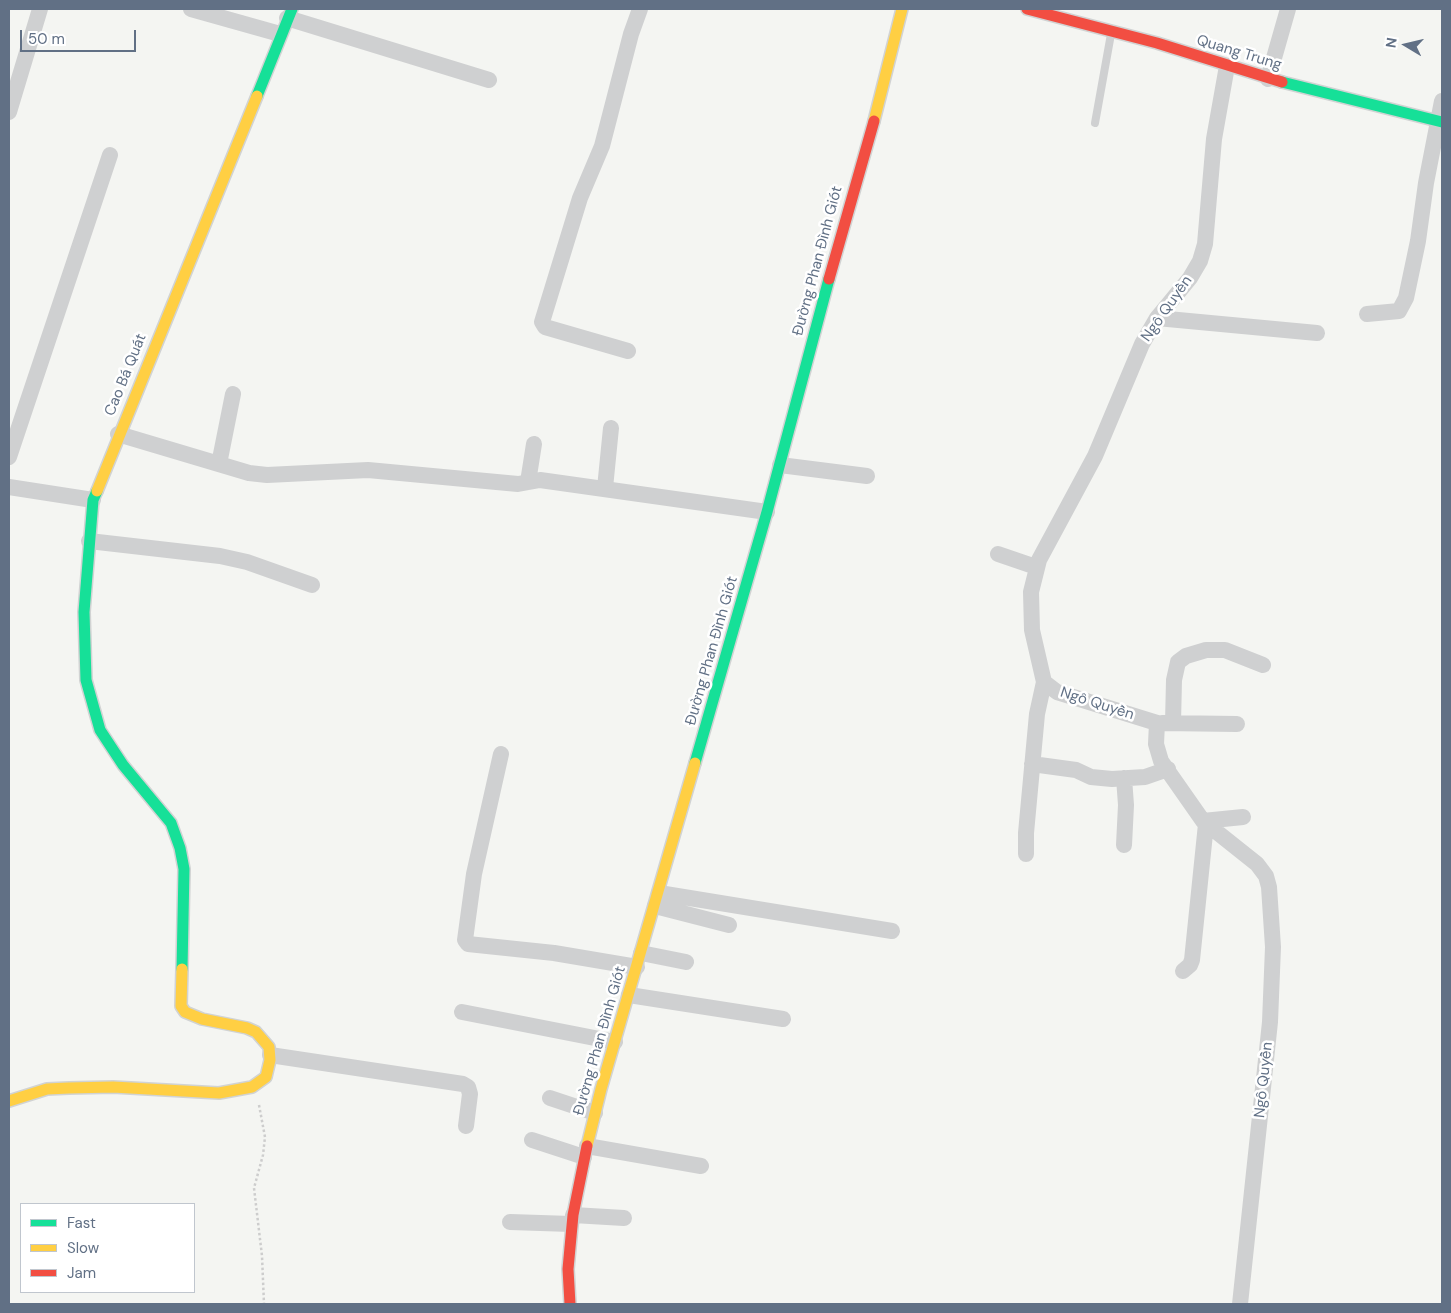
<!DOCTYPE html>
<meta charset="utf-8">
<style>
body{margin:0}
#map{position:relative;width:1451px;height:1313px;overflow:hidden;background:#f4f5f2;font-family:"DM Sans",sans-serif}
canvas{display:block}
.frame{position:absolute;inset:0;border:10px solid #617085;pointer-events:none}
.legend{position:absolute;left:20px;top:1203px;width:175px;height:90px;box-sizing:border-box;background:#fff;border:1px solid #c0c6ce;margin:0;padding:6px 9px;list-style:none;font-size:15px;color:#617085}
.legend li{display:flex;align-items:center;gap:10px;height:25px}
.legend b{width:25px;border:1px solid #c0c6ce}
.north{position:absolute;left:1381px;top:20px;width:50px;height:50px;-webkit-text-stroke:4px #fff;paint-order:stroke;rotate:279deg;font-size:14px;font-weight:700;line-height:20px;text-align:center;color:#617085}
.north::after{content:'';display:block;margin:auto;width:18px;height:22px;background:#617085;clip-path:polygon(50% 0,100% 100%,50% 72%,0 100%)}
.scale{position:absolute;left:20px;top:30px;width:116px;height:22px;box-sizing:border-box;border:2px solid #617085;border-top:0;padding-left:6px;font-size:15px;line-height:18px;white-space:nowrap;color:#617085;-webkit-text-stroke:4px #fff;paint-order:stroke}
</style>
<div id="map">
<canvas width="1451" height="1313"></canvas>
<div class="frame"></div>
<ul class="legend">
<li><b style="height:6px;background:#16e098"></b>Fast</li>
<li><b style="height:6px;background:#ffcf43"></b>Slow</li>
<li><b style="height:6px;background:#f24e42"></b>Jam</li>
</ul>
<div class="north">N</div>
<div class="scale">50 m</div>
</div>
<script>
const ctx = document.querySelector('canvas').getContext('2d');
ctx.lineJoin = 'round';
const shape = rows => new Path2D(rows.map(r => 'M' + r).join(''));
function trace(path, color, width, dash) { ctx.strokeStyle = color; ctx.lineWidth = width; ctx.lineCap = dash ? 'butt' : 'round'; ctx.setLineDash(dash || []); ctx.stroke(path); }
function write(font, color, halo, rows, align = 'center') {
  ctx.font = font + ' "DM Sans",sans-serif'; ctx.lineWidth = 5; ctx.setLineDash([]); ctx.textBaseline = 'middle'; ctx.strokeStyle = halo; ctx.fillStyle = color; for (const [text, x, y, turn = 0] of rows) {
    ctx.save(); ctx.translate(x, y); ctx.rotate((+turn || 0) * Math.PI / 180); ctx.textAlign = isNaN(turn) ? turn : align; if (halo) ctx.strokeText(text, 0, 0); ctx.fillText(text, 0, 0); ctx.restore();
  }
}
const path = shape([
 [259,1105,265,1137,263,1155,254,1188,262,1256,264,1304]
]);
const lane = shape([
 [1095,123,1111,34]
]);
const street = shape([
 [191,9,280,34],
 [287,18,489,80],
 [1227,66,1214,139,1205,244,1200,261,1190,278,1157,318,1142,344,1095,456,1039,560,1031,592,1032,630,1044,682,1057,692,1157,723,1156,744,1161,761,1203,821,1257,864,1266,876,1269,887,1273,947,1270,1022,1240,1304],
 [1268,79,1288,9],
 [9,112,40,9],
 [1367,314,1399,311,1406,298,1418,241,1426,183,1442,101],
 [1157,318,1317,333],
 [628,351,545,327,542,322,580,198,602,146,631,34,640,9],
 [118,434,249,473,267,475,368,470,518,484,540,480,767,512],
 [9,457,110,155],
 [219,464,233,394],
 [780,465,867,476],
 [528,482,534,444],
 [9,487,93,500],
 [605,488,611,428],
 [89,541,220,556,247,562,312,585],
 [998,554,1036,567],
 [1162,723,1237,724],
 [1173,723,1174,680,1178,662,1186,656,1206,650,1225,650,1263,665],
 [501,754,474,874,465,940,468,944,554,953,637,967],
 [1032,764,1076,770,1091,777,1112,779,1145,777,1168,769],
 [1124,778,1126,805,1124,845],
 [1203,821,1243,817],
 [1026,854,1026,833,1037,714,1044,682],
 [659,893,892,931],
 [655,906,729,925],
 [641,953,686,962],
 [1183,971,1190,965,1192,960,1206,824],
 [629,995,783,1019],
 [462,1012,615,1042],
 [270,1055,463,1084,468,1087,470,1094,466,1126],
 [550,1098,595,1113],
 [532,1140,584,1157],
 [587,1146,701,1166],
 [573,1215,624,1218],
 [510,1222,571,1224]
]);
const fast = shape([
 [1282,82,1442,122],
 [257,96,292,9],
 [97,491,93,500,84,612,86,680,100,730,123,765,171,823,180,848,184,869,182,969],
 [695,763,767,512,829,279]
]);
const slow = shape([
 [874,121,902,9],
 [97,491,257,96],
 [9,1101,47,1089,69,1088,113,1087,219,1093,252,1087,266,1077,270,1060,269,1047,256,1032,247,1028,202,1019,185,1012,181,1006,182,969],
 [587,1146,601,1089,695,763]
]);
const jam = shape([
 [1027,9,1157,43,1282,82],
 [829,279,874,121],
 [570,1304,568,1269,573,1215,587,1146]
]);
const streetNames = [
 ["Quang Trung",1239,53,17],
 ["Đường Phan Đình Giót",818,261,-75],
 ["Ngô Quyền",1167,309,-55],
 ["Cao Bá Quát",126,375,-68],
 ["Đường Phan Đình Giót",712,651,-74],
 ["Ngô Quyền",1097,704,18],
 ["Đường Phan Đình Giót",600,1041,-74],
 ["Ngô Quyền",1264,1080,-84]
];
trace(fast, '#d1d3d3', 14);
trace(slow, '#d1d3d3', 14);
trace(jam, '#d1d3d3', 14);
trace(path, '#cdcdcd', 2.5, [2.5, 2.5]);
trace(lane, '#cfd0d1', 8);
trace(street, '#cfd0d1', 16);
trace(fast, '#16e098', 11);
trace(slow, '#ffcf43', 11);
trace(jam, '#f24e42', 11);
write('15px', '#617085', '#fff', streetNames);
</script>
